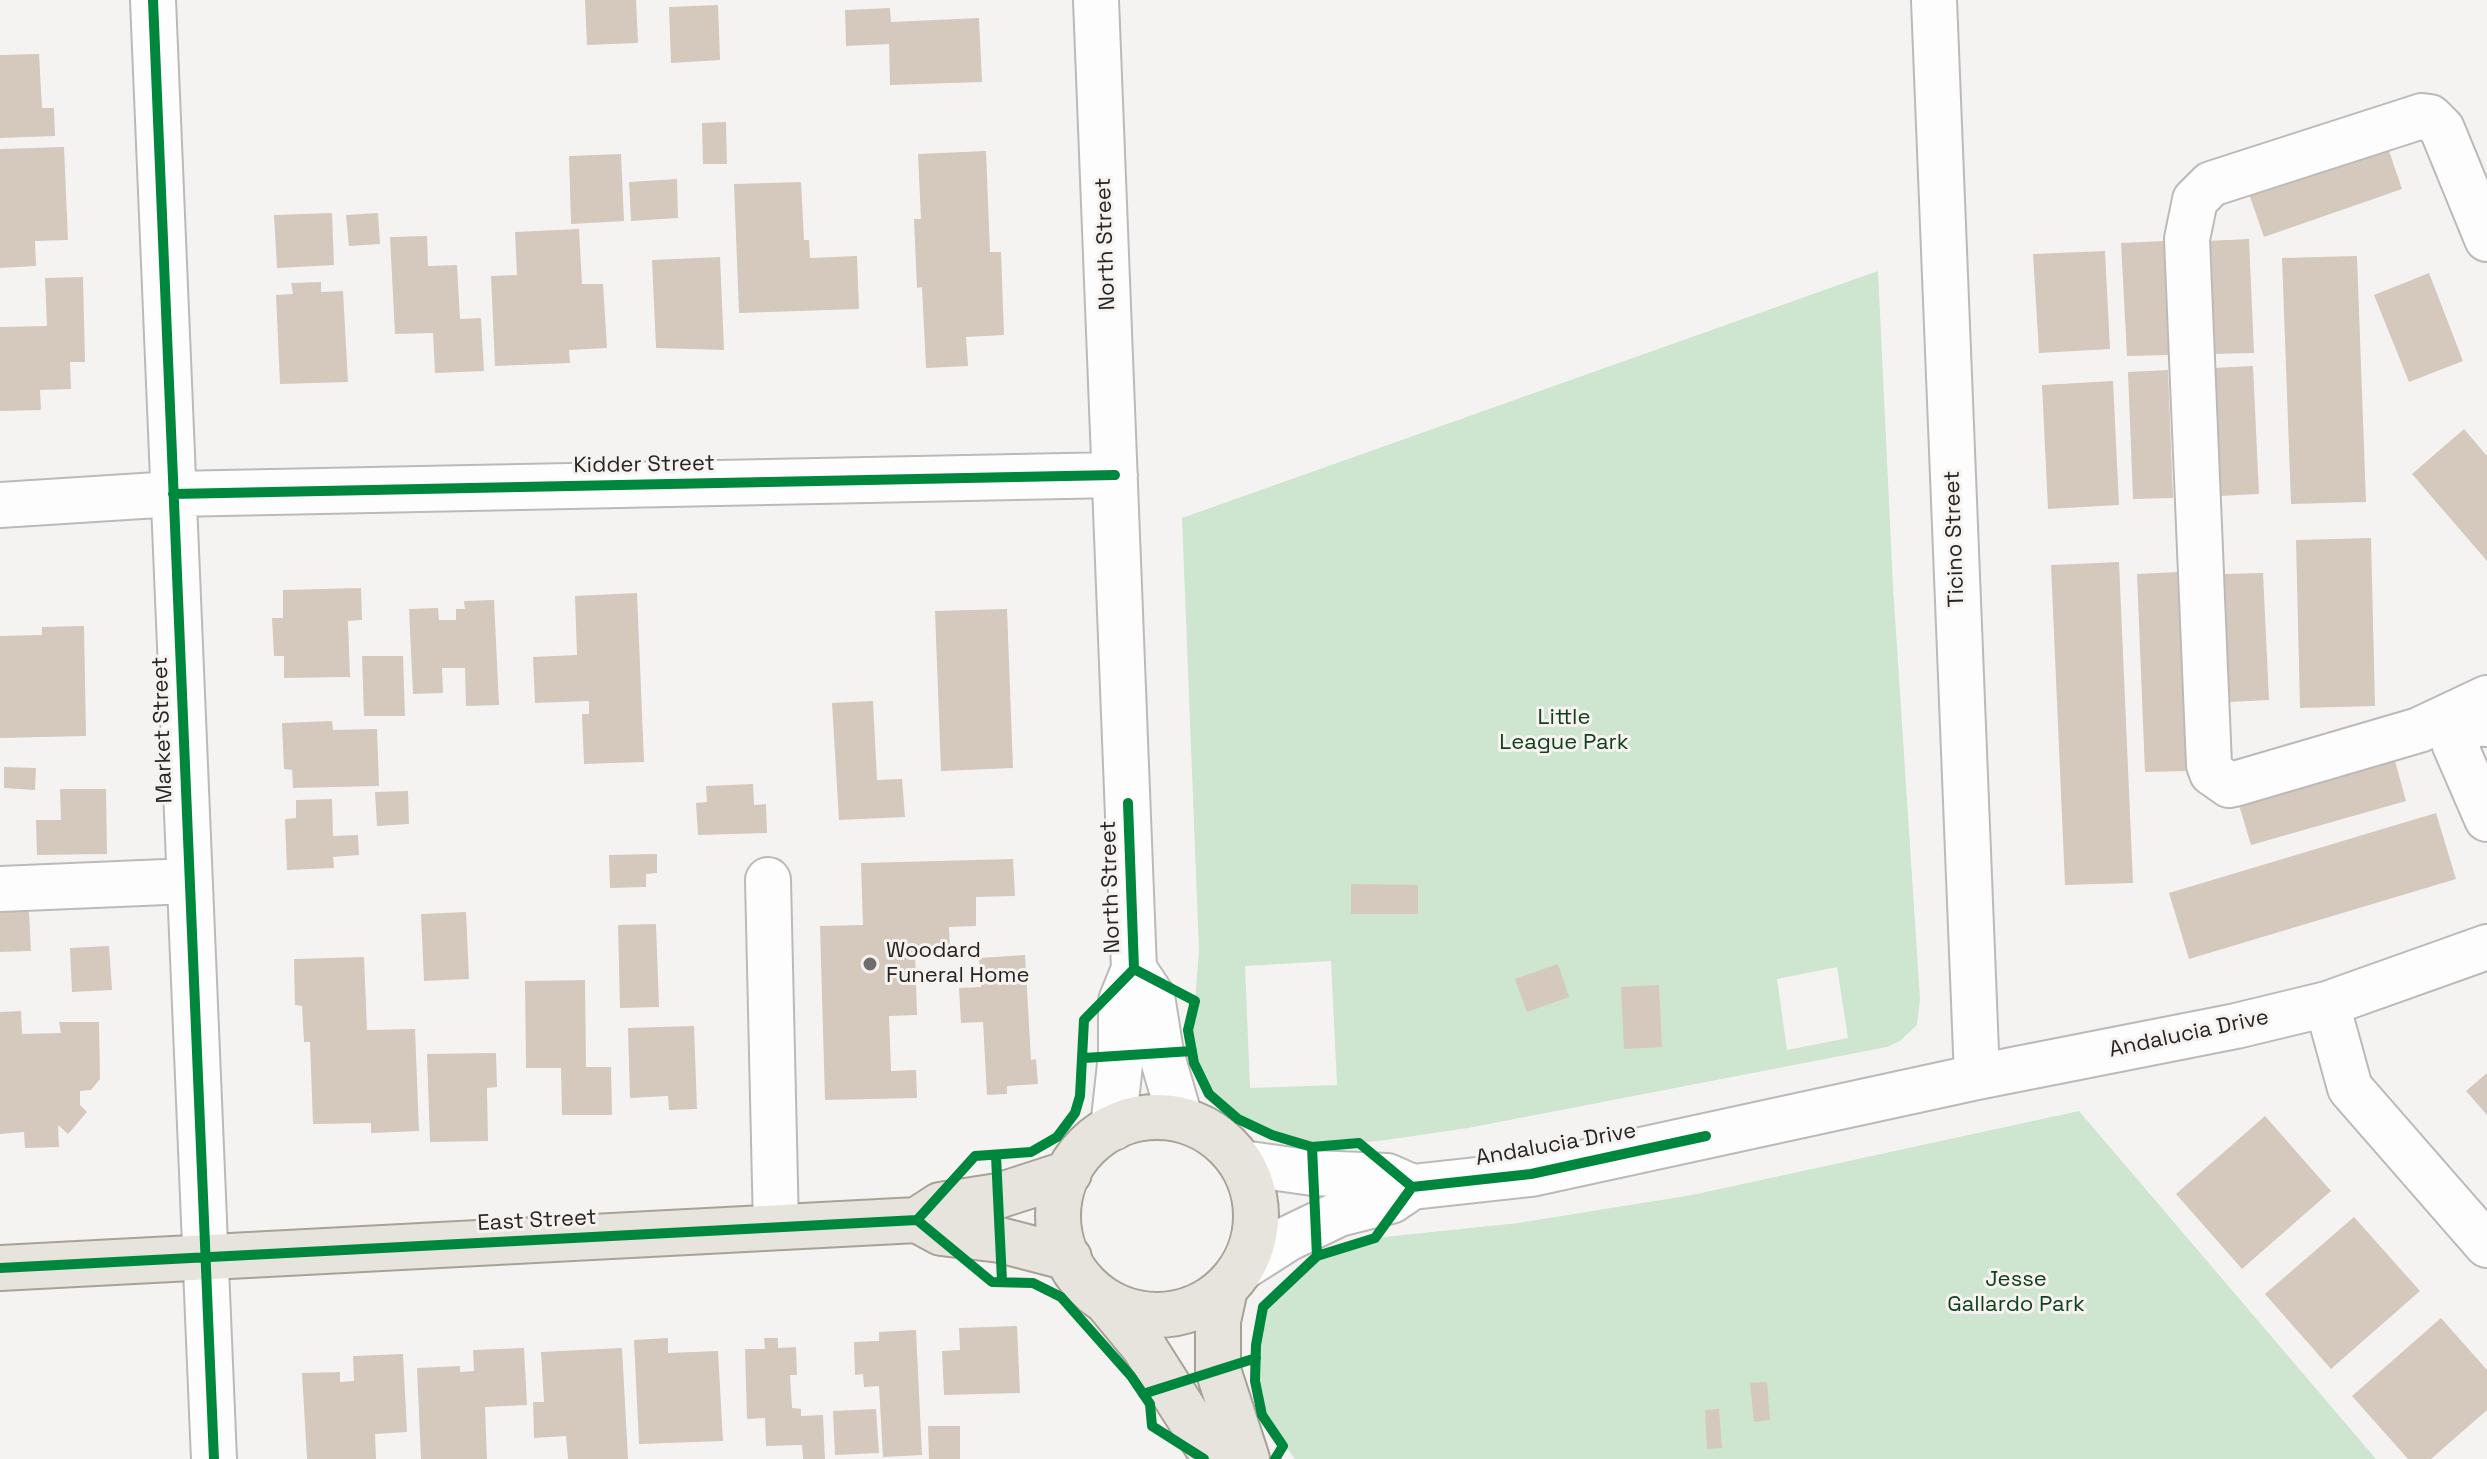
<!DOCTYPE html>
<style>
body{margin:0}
canvas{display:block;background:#f5f3f1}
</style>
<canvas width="2487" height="1459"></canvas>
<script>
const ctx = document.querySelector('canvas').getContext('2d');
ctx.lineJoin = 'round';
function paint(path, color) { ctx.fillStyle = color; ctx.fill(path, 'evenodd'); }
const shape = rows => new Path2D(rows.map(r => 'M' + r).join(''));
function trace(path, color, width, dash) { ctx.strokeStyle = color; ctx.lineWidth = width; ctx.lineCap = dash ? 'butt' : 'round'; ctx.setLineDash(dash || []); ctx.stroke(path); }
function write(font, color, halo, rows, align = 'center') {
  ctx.font = font + ' "Space Grotesk",sans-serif'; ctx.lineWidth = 6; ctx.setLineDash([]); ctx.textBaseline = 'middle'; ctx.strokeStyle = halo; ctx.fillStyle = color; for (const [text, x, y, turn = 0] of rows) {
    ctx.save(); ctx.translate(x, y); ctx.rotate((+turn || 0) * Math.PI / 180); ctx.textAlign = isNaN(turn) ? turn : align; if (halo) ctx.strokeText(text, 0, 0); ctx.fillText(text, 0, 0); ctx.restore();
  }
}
const green = shape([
 [1878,271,1893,586,1920,999,1917,1025,1900,1041,1887,1047,1468,1128,1379,1141,1312,1147,1272,1135,1238,1119,1209,1094,1194,1063,1188,1030,1195,1001,1199,951,1182,518],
 [1331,961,1337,1085,1250,1088,1245,966],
 [1837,967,1848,1038,1787,1050,1777,979],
 [2079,1111,2376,1459,1295,1459,1262,1415,1255,1381,1256,1345,1263,1307,1317,1256,1375,1238,1518,1223,1692,1195]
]);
const building = shape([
 [585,0,636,0,638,43,587,45],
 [718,5,720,60,671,63,669,7],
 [890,8,891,22,979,18,982,82,890,85,889,44,846,46,845,10],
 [39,54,42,108,54,108,55,136,0,138,0,55],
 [726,122,727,164,703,164,702,123],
 [2387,145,2402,189,2264,237,2249,194],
 [64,147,68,240,35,241,36,266,0,268,0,149],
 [986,151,990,252,1001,252,1004,335,966,337,968,366,926,368,922,287,917,288,914,219,921,219,918,154],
 [621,154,624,221,571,224,569,156],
 [677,179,678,218,631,221,629,182],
 [801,182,804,240,809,240,810,258,857,256,859,309,739,313,734,184],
 [332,213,334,265,277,268,274,215],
 [378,213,380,244,349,246,346,215],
 [579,229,582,284,603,284,607,348,569,350,570,363,495,366,491,276,517,275,515,232],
 [427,236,428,266,457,265,460,319,481,318,484,371,435,373,433,333,395,334,390,237],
 [2249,239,2254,353,2212,354,2207,241],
 [2164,241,2169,355,2127,356,2121,243],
 [2105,251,2110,349,2039,353,2033,254],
 [2357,256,2366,502,2291,504,2282,258],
 [720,257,724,350,656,348,652,260],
 [2429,273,2463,361,2409,382,2374,295],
 [83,277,85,362,70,362,71,389,40,390,41,410,0,411,0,327,47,326,45,278],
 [321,282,321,292,343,291,348,382,280,384,276,295,293,294,291,283],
 [2253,366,2259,494,2218,496,2213,368],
 [2168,370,2173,498,2133,499,2128,372],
 [2113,381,2119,505,2048,509,2042,385],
 [2464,429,2487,456,2487,561,2412,474],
 [2371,538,2375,706,2300,708,2296,540],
 [2119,562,2133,883,2065,885,2051,565],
 [2178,572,2186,771,2145,772,2137,574],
 [2263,573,2269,700,2229,702,2223,574],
 [361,588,362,620,348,621,350,677,284,678,284,656,274,656,272,618,283,618,283,590],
 [637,593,644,762,584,764,582,714,589,714,589,701,535,703,533,657,577,655,575,596],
 [494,600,499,705,466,706,465,668,442,668,443,693,413,694,409,609,438,608,439,620,456,620,456,609,465,609,464,601],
 [1007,609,1013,768,941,771,935,611],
 [84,626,86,736,0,738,0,636,42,635,42,627],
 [362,656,403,656,405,716,364,716],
 [873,701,877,780,902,779,905,817,839,820,832,703],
 [332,721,333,730,377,729,379,786,293,788,292,770,284,769,282,723],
 [2395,761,2406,801,2251,845,2239,805],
 [4,767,36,768,35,790,4,788],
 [753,784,754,805,766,804,767,833,698,835,696,803,707,802,706,786],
 [60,789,106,789,107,854,37,855,36,820,61,820],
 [408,791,409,824,377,826,375,792],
 [332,799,333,836,358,835,359,855,333,857,334,868,287,870,285,819,296,818,296,800],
 [2436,813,2456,879,2189,959,2169,893],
 [657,854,657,873,646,874,646,887,610,888,609,855],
 [1013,859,1015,896,976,897,976,926,949,927,950,949,915,949,917,1015,889,1016,891,1071,916,1070,917,1098,825,1100,820,926,863,925,861,863],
 [1351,884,1418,885,1418,914,1351,914],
 [29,911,31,951,0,952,0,912],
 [466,912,469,979,424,981,421,914],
 [656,924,659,1007,620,1008,618,925],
 [109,946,112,990,72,992,70,948],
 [1025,955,1031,1060,1036,1059,1038,1084,1007,1086,1007,1094,987,1095,983,1022,961,1023,959,988,981,987,979,958],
 [364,957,367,1030,415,1029,419,1131,371,1133,371,1123,313,1124,310,1042,304,1042,302,1006,295,1005,294,959],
 [1558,964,1569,997,1527,1012,1515,979],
 [585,980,586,1067,611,1067,612,1115,562,1115,561,1068,526,1068,525,981],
 [1659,985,1662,1047,1624,1049,1621,987],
 [21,1011,22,1034,61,1033,59,1022,99,1022,100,1079,91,1090,80,1091,80,1105,87,1112,68,1134,58,1125,59,1147,25,1148,24,1132,0,1134,0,1012],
 [694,1026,697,1109,669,1110,668,1096,630,1098,628,1028],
 [496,1053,497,1087,487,1088,488,1141,430,1142,427,1054],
 [2487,1073,2487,1115,2466,1091],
 [2265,1116,2331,1191,2242,1269,2176,1194],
 [2354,1217,2420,1291,2331,1369,2265,1294],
 [2441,1318,2487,1370,2487,1410,2431,1459,2408,1459,2352,1396],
 [1017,1326,1020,1393,944,1395,942,1351,960,1350,959,1328],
 [916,1330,922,1455,883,1457,879,1386,864,1387,863,1374,855,1375,854,1342,879,1341,879,1332],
 [668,1338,668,1353,718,1351,723,1441,639,1444,634,1340],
 [764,1338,778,1338,778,1348,796,1347,797,1375,790,1375,792,1408,801,1409,801,1416,823,1415,825,1459,803,1459,802,1445,766,1446,765,1418,747,1419,745,1349,765,1349],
 [524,1348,527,1405,485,1407,487,1459,421,1459,417,1368,460,1366,460,1372,474,1371,473,1350],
 [622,1348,628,1459,568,1459,566,1436,534,1438,533,1402,544,1402,541,1352],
 [403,1354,407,1432,375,1434,376,1459,307,1459,302,1373,340,1372,340,1382,354,1381,353,1356],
 [1767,1382,1770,1420,1754,1422,1750,1383],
 [876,1409,879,1453,835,1455,833,1411],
 [1719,1409,1722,1448,1707,1449,1705,1410],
 [928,1426,960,1426,960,1459,929,1459]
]);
const minor = shape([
 [153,0,214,1459],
 [1096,0,1134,969,1121,1001,1121,1055,1113,1128],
 [1934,0,1977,1077],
 [2487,239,2442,129,2430,117,2422,116,2211,184,2195,200,2187,239,2209,765,2212,773,2229,785,2238,783,2419,730,2487,698],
 [0,505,173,494,1115,475],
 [2487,724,2471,723,2454,743,2487,819],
 [768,880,776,1227],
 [0,889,189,881],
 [1134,969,1152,996,1161,1053,1180,1118],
 [2327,1004,2350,1088,2487,1245],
 [1242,1163,1313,1173,1387,1176,1412,1187],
 [1245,1266,1289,1238,1339,1214,1391,1201,1412,1187,1531,1174,1977,1077,2236,1026,2327,1004,2487,947]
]);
const major = shape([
 '1058 1216a99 99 0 1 1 198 0a99 99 0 1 1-198 0Z',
 [917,1220,941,1233,1000,1240,1069,1258],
 [0,1268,917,1220,940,1205,998,1196,1069,1173],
 [1225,1289,1218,1321,1218,1370,1247,1459],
 [1106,1301,1144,1347,1210,1451,1219,1459]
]);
const cycleway = shape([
 [153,0,214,1459],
 [173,494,1115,475],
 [1128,803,1134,969],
 [1134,969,1195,1001,1188,1030,1194,1063,1209,1094,1238,1119,1272,1135,1312,1147,1359,1143,1412,1187],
 [1084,1058,1192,1051],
 [1312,1147,1317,1256],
 [996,1156,1002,1281],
 [1412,1187,1531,1174,1706,1136],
 [917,1220,992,1282,1033,1283,1061,1297,1131,1376,1150,1404,1152,1426,1204,1459],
 [917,1220,975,1156,1031,1152,1057,1137,1075,1113,1080,1096,1084,1020,1134,969],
 [0,1268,917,1220],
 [1143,1394,1256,1358],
 [1275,1459,1283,1446,1262,1415,1255,1381,1256,1345,1263,1307,1317,1256,1375,1238,1412,1187]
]);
const markers = [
 [870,964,8,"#6f6d6c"]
];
const streetNames = [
 ["North Street",1106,244,-92],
 ["Kidder Street",644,465,-1],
 ["Ticino Street",1955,539,-92],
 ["Market Street",163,730,-92],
 ["North Street",1111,887,-92],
 ["Andalucia Drive",2189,1034,-12],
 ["Andalucia Drive",1556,1145,-10],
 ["East Street",537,1221,-3]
];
const parkNames = [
 ["Little",1564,718],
 ["League Park",1564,743],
 ["Jesse",2016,1280],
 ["Gallardo Park",2016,1305]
];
const poiNames = [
 ["Woodard",886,951],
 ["Funeral Home",886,976]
];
paint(green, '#cee5cf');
paint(building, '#d4c9bc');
trace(minor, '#bcbab9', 48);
trace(major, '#a8a296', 48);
trace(minor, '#fefdfd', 44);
trace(major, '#e7e3dd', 44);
trace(cycleway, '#00873e', 10);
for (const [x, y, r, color] of markers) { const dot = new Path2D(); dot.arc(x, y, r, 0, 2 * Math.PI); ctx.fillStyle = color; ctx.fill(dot); trace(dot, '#f6f2f0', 3); }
write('22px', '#272524', '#f6f2f0', streetNames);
write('22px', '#10401c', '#f6f2f0', parkNames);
write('22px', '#272524', '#f6f2f0', poiNames, 'left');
</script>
